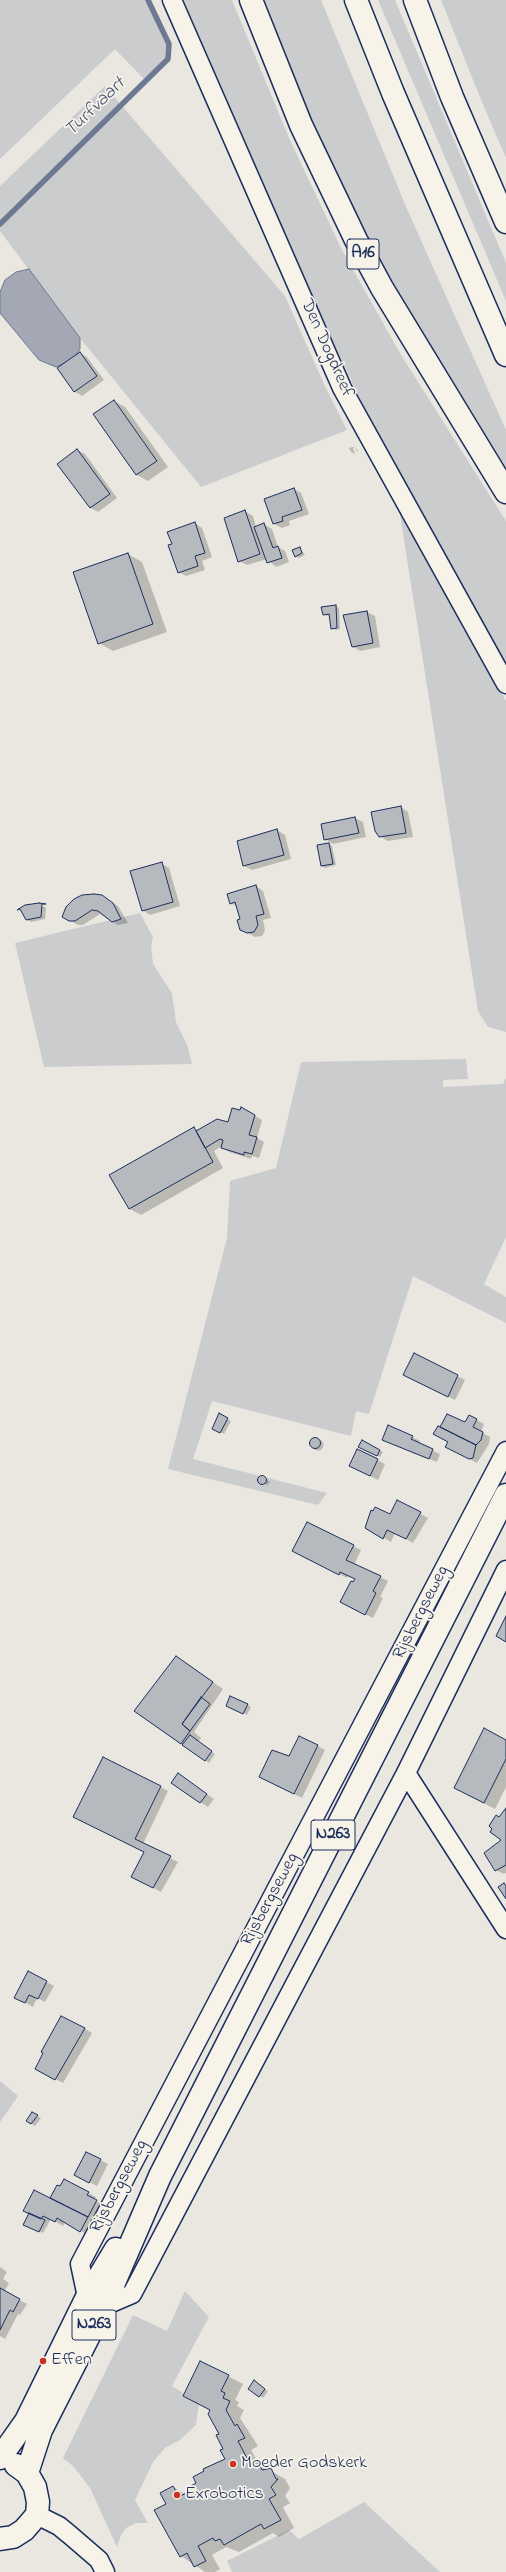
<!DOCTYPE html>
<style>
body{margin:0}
canvas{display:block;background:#eae7e0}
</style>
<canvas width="506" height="2572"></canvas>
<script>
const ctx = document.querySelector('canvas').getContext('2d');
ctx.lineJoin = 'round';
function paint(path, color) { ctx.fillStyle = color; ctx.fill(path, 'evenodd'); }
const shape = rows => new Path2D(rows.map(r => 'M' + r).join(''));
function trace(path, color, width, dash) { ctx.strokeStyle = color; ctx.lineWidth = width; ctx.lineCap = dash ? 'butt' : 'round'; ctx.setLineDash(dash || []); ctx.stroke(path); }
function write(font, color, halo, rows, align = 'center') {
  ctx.font = font + ' "Indie Flower",sans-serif'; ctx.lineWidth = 3.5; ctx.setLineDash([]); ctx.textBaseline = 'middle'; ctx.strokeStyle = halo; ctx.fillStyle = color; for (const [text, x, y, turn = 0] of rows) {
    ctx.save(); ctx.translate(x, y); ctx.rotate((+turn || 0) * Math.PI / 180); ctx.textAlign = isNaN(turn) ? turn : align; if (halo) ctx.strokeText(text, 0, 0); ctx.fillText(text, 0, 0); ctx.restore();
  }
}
const green = shape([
 [0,0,148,0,171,52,145,80,115,49,0,159],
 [183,0,232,0,289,138,342,250,401,355,506,521,506,665,388,456,349,376,299,269],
 [258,0,321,0,407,209,506,430,506,478,353,221],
 [378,0,395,0,506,263,506,301],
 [441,0,506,0,506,158,479,95],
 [105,86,285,296,324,384,347,430,201,487,80,338,0,231,0,186],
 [399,508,506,701,506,1032,488,1027,478,1011],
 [140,913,153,937,151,947,153,964,172,993,176,1022,187,1045,192,1064,44,1067,15,943],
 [466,1059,468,1079,443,1080,443,1087,503,1084,506,1078,506,1237,484,1284,506,1297,506,1323,413,1276,369,1414,356,1411,351,1436,212,1401,193,1459,327,1493,318,1505,168,1469,227,1238,230,1181,276,1168,301,1062],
 [0,2081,18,2096,0,2122],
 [185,2291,209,2317,172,2386,199,2403,196,2425,180,2440,165,2448,153,2462,135,2500,148,2523,136,2523,126,2528,121,2535,117,2547,90,2488,74,2467,63,2458,133,2315,167,2331],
 [364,2502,440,2572,232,2572,227,2561,289,2530,299,2539]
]);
const water = shape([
 [29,269,80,338,80,349,73,359,56,367,39,360,0,313,0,292,5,280,16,272,29,269]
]);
const shadow = shape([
 [80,353,87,357,104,380,82,396,74,391],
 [114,401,125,407,168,467,148,481,137,475,94,415],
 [353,447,357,449,358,453,355,448,353,448,355,454,351,452,349,448],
 [78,450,85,454,117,498,98,512,91,508,59,464],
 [294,489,301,493,309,514,289,521,290,525,282,528,274,524],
 [245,511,253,516,256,527,264,524,272,529,278,547,285,551,289,562,276,567,267,559,247,565,239,561],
 [195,523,202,528,212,557,202,561,205,570,186,576,179,572,173,545],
 [300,548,305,555,299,558,296,556],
 [128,554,142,562,167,632,113,651,99,643],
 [336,606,339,608,340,629,336,630,332,628,330,616,324,615],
 [367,612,375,616,380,647,360,651,352,646,344,616],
 [401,807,408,812,413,837,388,841,380,836],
 [355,818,363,822,366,837,333,844,325,839],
 [277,830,285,835,291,859,252,870,244,866],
 [329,844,332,846,336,865,325,868,322,866],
 [161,863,169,868,180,906,150,915,142,910],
 [256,886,263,891,271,918,263,920,265,930,262,936,255,937,240,929,241,920,238,907,231,903],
 [110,901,118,906,128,923,118,925,100,914,83,925,78,925,63,916],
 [29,905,46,907,45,919,31,922,27,920],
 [242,1108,262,1120,257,1138,264,1142,259,1158,252,1156,251,1159,229,1152,222,1146,214,1151,223,1168,141,1215,130,1209,194,1128,198,1131,229,1124],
 [414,1354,465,1380,455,1400,412,1379],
 [220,1415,231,1421,224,1434,213,1428],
 [469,1416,484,1424,481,1432,490,1437,489,1444,477,1463,454,1451,441,1428,465,1424],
 [412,1437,420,1441,418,1444,440,1454,437,1462,391,1444],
 '312.5 1445a5.5 5.5 0 1 1 11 0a5.5 5.5 0 1 1-11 0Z',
 [362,1442,383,1452,380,1457,360,1446],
 [358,1450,385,1464,378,1480,358,1470],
 [262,1476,270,1482,267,1485,259,1480],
 [398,1501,428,1518,413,1543,395,1533,391,1542,366,1528,391,1515],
 [353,1546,361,1550,354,1565,388,1581,380,1597,383,1598,373,1618,349,1606,356,1579,348,1576,347,1578,301,1555],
 [176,1657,223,1689,194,1732,201,1738,198,1742,215,1754,209,1763,181,1743],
 [247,1705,251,1707,247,1715,230,1707],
 [300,1737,325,1750,302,1798,268,1781,290,1757],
 [506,1741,506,1787,495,1809,466,1794],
 [103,1758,168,1791,143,1844,178,1862,161,1892,140,1881,145,1852,82,1821],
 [178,1774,214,1799,208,1807,200,1802],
 [506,1809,506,1873,504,1874,496,1870,485,1856,490,1849,503,1840,500,1818],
 [46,1982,54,1986,45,2002,37,1998,33,2007,16,1997],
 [84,2028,92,2033,63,2083,44,2073,45,2053],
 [32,2113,41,2118,35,2126,27,2121],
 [87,2153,108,2164,97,2186,83,2179],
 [88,2193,96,2197,94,2200,104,2205,88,2235,65,2222,63,2226,51,2219,43,2233,28,2226,51,2200],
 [0,2267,7,2272,3,2279,9,2283,4,2292,27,2304,20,2315,18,2314,5,2339,0,2336],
 [201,2362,243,2384,235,2400,239,2402,237,2406,244,2410,240,2418,258,2446,251,2450,259,2464,285,2479,290,2488,285,2496,290,2503,283,2507,294,2528,279,2537,273,2533,239,2552,226,2547,212,2555,220,2569,215,2572,205,2572,181,2556,167,2504,173,2487,185,2494,226,2460,211,2410],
 [257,2384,268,2391,263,2398,260,2396]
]);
const stream = shape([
 [0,224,168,59,169,44,148,0]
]);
const building = shape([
 [80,352,97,376,74,392,57,368,80,352],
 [114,400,157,461,136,475,93,414,114,400],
 [77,449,110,494,90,508,57,464,77,449],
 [294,488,302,510,282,517,283,521,273,524,264,499,294,488],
 [245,510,260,554,238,562,224,518,245,510],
 [195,522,205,553,195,556,198,566,178,573,168,545,172,544,167,532,195,522],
 [264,523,273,548,278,546,282,558,267,563,254,527,264,523],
 [300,547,302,553,295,557,292,550,300,547],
 [128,553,153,624,98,644,73,572,128,553],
 [336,605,337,628,331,629,329,614,323,615,321,607,336,605],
 [367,611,373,643,352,647,343,615,367,611],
 [401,806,406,833,379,837,375,831,371,812,401,806],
 [355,817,359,833,324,840,321,824,355,817],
 [277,829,284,855,243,866,237,841,277,829],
 [329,843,333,864,321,866,317,845,329,843],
 [162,862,173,902,142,911,130,871,162,862],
 [256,885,264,914,256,916,258,925,254,932,247,933,240,930,237,920,240,919,235,902,230,904,227,894,256,885],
 [94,894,102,895,113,903,121,919,112,922,98,911,92,910,75,921,69,921,62,917,66,907,74,899,82,895,94,894],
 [39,903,46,904,42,904,41,917,26,920,20,909,17,910,25,905,39,903],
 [241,1107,255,1115,249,1135,257,1137,252,1154,244,1152,244,1155,221,1148,223,1140,220,1139,205,1148,196,1131,217,1119,228,1122,232,1108,240,1110,241,1107],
 [194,1127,213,1162,129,1209,109,1175,194,1127],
 [414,1353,458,1375,448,1397,403,1375,414,1353],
 [219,1413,228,1418,220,1433,212,1429,219,1413],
 [447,1414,465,1422,469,1415,477,1419,473,1427,483,1432,481,1440,476,1445,440,1427,447,1414],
 [388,1425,413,1436,411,1439,433,1449,429,1459,382,1440,388,1425],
 [438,1426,476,1445,473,1458,469,1459,445,1447,448,1442,433,1434,438,1426],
 '309.5 1443a5.5 5.5 0 1 1 11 0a5.5 5.5 0 1 1-11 0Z',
 [362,1440,380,1450,377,1456,358,1447,362,1440],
 [357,1449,378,1459,370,1476,349,1466,357,1449],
 '257.5 1480a4.5 4.5 0 1 1 9 0a4.5 4.5 0 1 1-9 0Z',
 [397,1500,421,1512,406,1539,387,1530,383,1539,365,1528,371,1510,373,1511,375,1507,390,1514,397,1500],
 [307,1522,354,1545,346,1560,381,1576,373,1591,376,1593,365,1615,340,1602,351,1581,353,1582,355,1579,340,1572,339,1575,292,1551,307,1522],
 [506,1616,506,1642,496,1636,506,1616],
 [176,1656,213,1682,182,1724,190,1731,181,1744,134,1711,176,1656],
 [230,1696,248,1704,243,1714,226,1706,230,1696],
 [201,1697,210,1704,190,1731,182,1724,201,1697],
 [484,1728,506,1740,506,1759,484,1803,454,1788,484,1728],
 [190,1735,212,1751,205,1761,182,1745,190,1735],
 [299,1736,318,1745,294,1794,259,1777,272,1750,289,1756,299,1736],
 [103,1757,161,1786,135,1839,171,1856,153,1888,131,1877,144,1852,73,1817,103,1757],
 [178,1773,207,1794,200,1803,171,1783,178,1773],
 [506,1808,506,1865,495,1871,484,1853,501,1840,490,1832,492,1829,489,1826,496,1815,499,1817,506,1808],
 [504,1883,506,1886,506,1899,498,1887,504,1883],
 [28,1971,47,1981,38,1999,29,1995,25,2003,14,1998,28,1971],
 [61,2016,85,2028,55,2080,35,2069,43,2053,41,2052,61,2016],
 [32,2112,38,2115,31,2124,26,2121,32,2112],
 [86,2152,101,2159,89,2183,74,2175,86,2152],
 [64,2179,89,2192,87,2195,97,2200,88,2217,50,2198,57,2185,60,2186,64,2179],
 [34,2190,88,2217,80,2232,57,2218,55,2222,43,2216,41,2219,23,2211,34,2190],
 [29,2213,45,2220,39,2232,23,2225,29,2213],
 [0,2288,20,2299,13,2312,10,2310,0,2330,0,2288],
 [200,2361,229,2375,221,2391,225,2393,223,2398,230,2401,226,2410,235,2426,237,2424,245,2438,238,2441,251,2466,257,2462,262,2470,271,2468,276,2479,278,2479,271,2487,276,2495,269,2499,281,2520,264,2529,261,2524,224,2545,220,2539,215,2541,213,2538,198,2546,206,2561,194,2567,187,2553,180,2557,154,2510,166,2504,160,2493,173,2486,179,2497,188,2492,186,2489,196,2483,193,2477,204,2471,203,2469,225,2459,220,2450,223,2449,216,2435,219,2434,208,2414,210,2410,183,2396,200,2361],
 [254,2380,265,2389,259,2397,248,2389,254,2380]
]);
const minor = shape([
 [172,0,342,388,506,684],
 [506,1451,80,2264,87,2297,104,2306,132,2294,406,1773,506,1570],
 [406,1773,506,1929],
 [37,2515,59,2526,70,2535,99,2560,105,2572]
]);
const primary = shape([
 [0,2458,26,2421,87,2297,116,2249],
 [27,2473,41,2430,104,2306,160,2176,506,1495],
 [0,2539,13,2537,24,2530,37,2515,38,2502,35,2487,27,2473,16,2465]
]);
const motorway = shape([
 [251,0,301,125,356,240,382,288,506,492],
 [356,0,393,93,506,355],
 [415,0,452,97,506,222]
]);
const markers = [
 [43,2361,4,"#c8321e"],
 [233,2464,4,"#c8321e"],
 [177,2495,4,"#c8321e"]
];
const shields = [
 [363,254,32],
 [333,1835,44],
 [94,2325,44]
];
const shieldNames = [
 ["A16",363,254],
 ["N263",333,1835],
 ["N263",94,2325]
];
const streetNames = [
 ["Den Dogdreef",326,349,66],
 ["Rijsbergseweg",422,1613,-63],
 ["Rijsbergseweg",271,1900,-62],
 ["Rijsbergseweg",120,2187,-62]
];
const poiNames = [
 ["Effen",51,2361],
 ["Moeder Godskerk",241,2464],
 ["Exrobotics",185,2495]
];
const waterNames = [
 ["Turfvaart",96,108,-44]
];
paint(green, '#cbcccd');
paint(water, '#a3a8b4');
trace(water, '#6d7892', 1);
paint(shadow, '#0003');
trace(stream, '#6d7892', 5.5);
paint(building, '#b6babf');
trace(building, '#1b2f5e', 1);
trace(minor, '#1b2f5e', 21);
trace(primary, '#1b2f5e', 25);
trace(motorway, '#1b2f5e', 25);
trace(minor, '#f7f3e8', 18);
trace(primary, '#f7f3e8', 22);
trace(motorway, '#f7f3e8', 22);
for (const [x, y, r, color] of markers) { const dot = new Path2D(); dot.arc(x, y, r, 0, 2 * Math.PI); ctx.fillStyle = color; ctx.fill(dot); trace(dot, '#f7f3e8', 1.5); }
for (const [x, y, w] of shields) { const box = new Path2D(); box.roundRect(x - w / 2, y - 15, w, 30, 3); ctx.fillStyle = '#f7f3e8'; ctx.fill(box); trace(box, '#1b2f5e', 1); }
write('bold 17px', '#1b2f5e', null, shieldNames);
write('18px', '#1b2f5e', '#f7f3e8', streetNames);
write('18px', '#1b2f5e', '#f7f3e8', poiNames, 'left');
write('italic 19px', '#445378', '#f7f3e8', waterNames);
</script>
